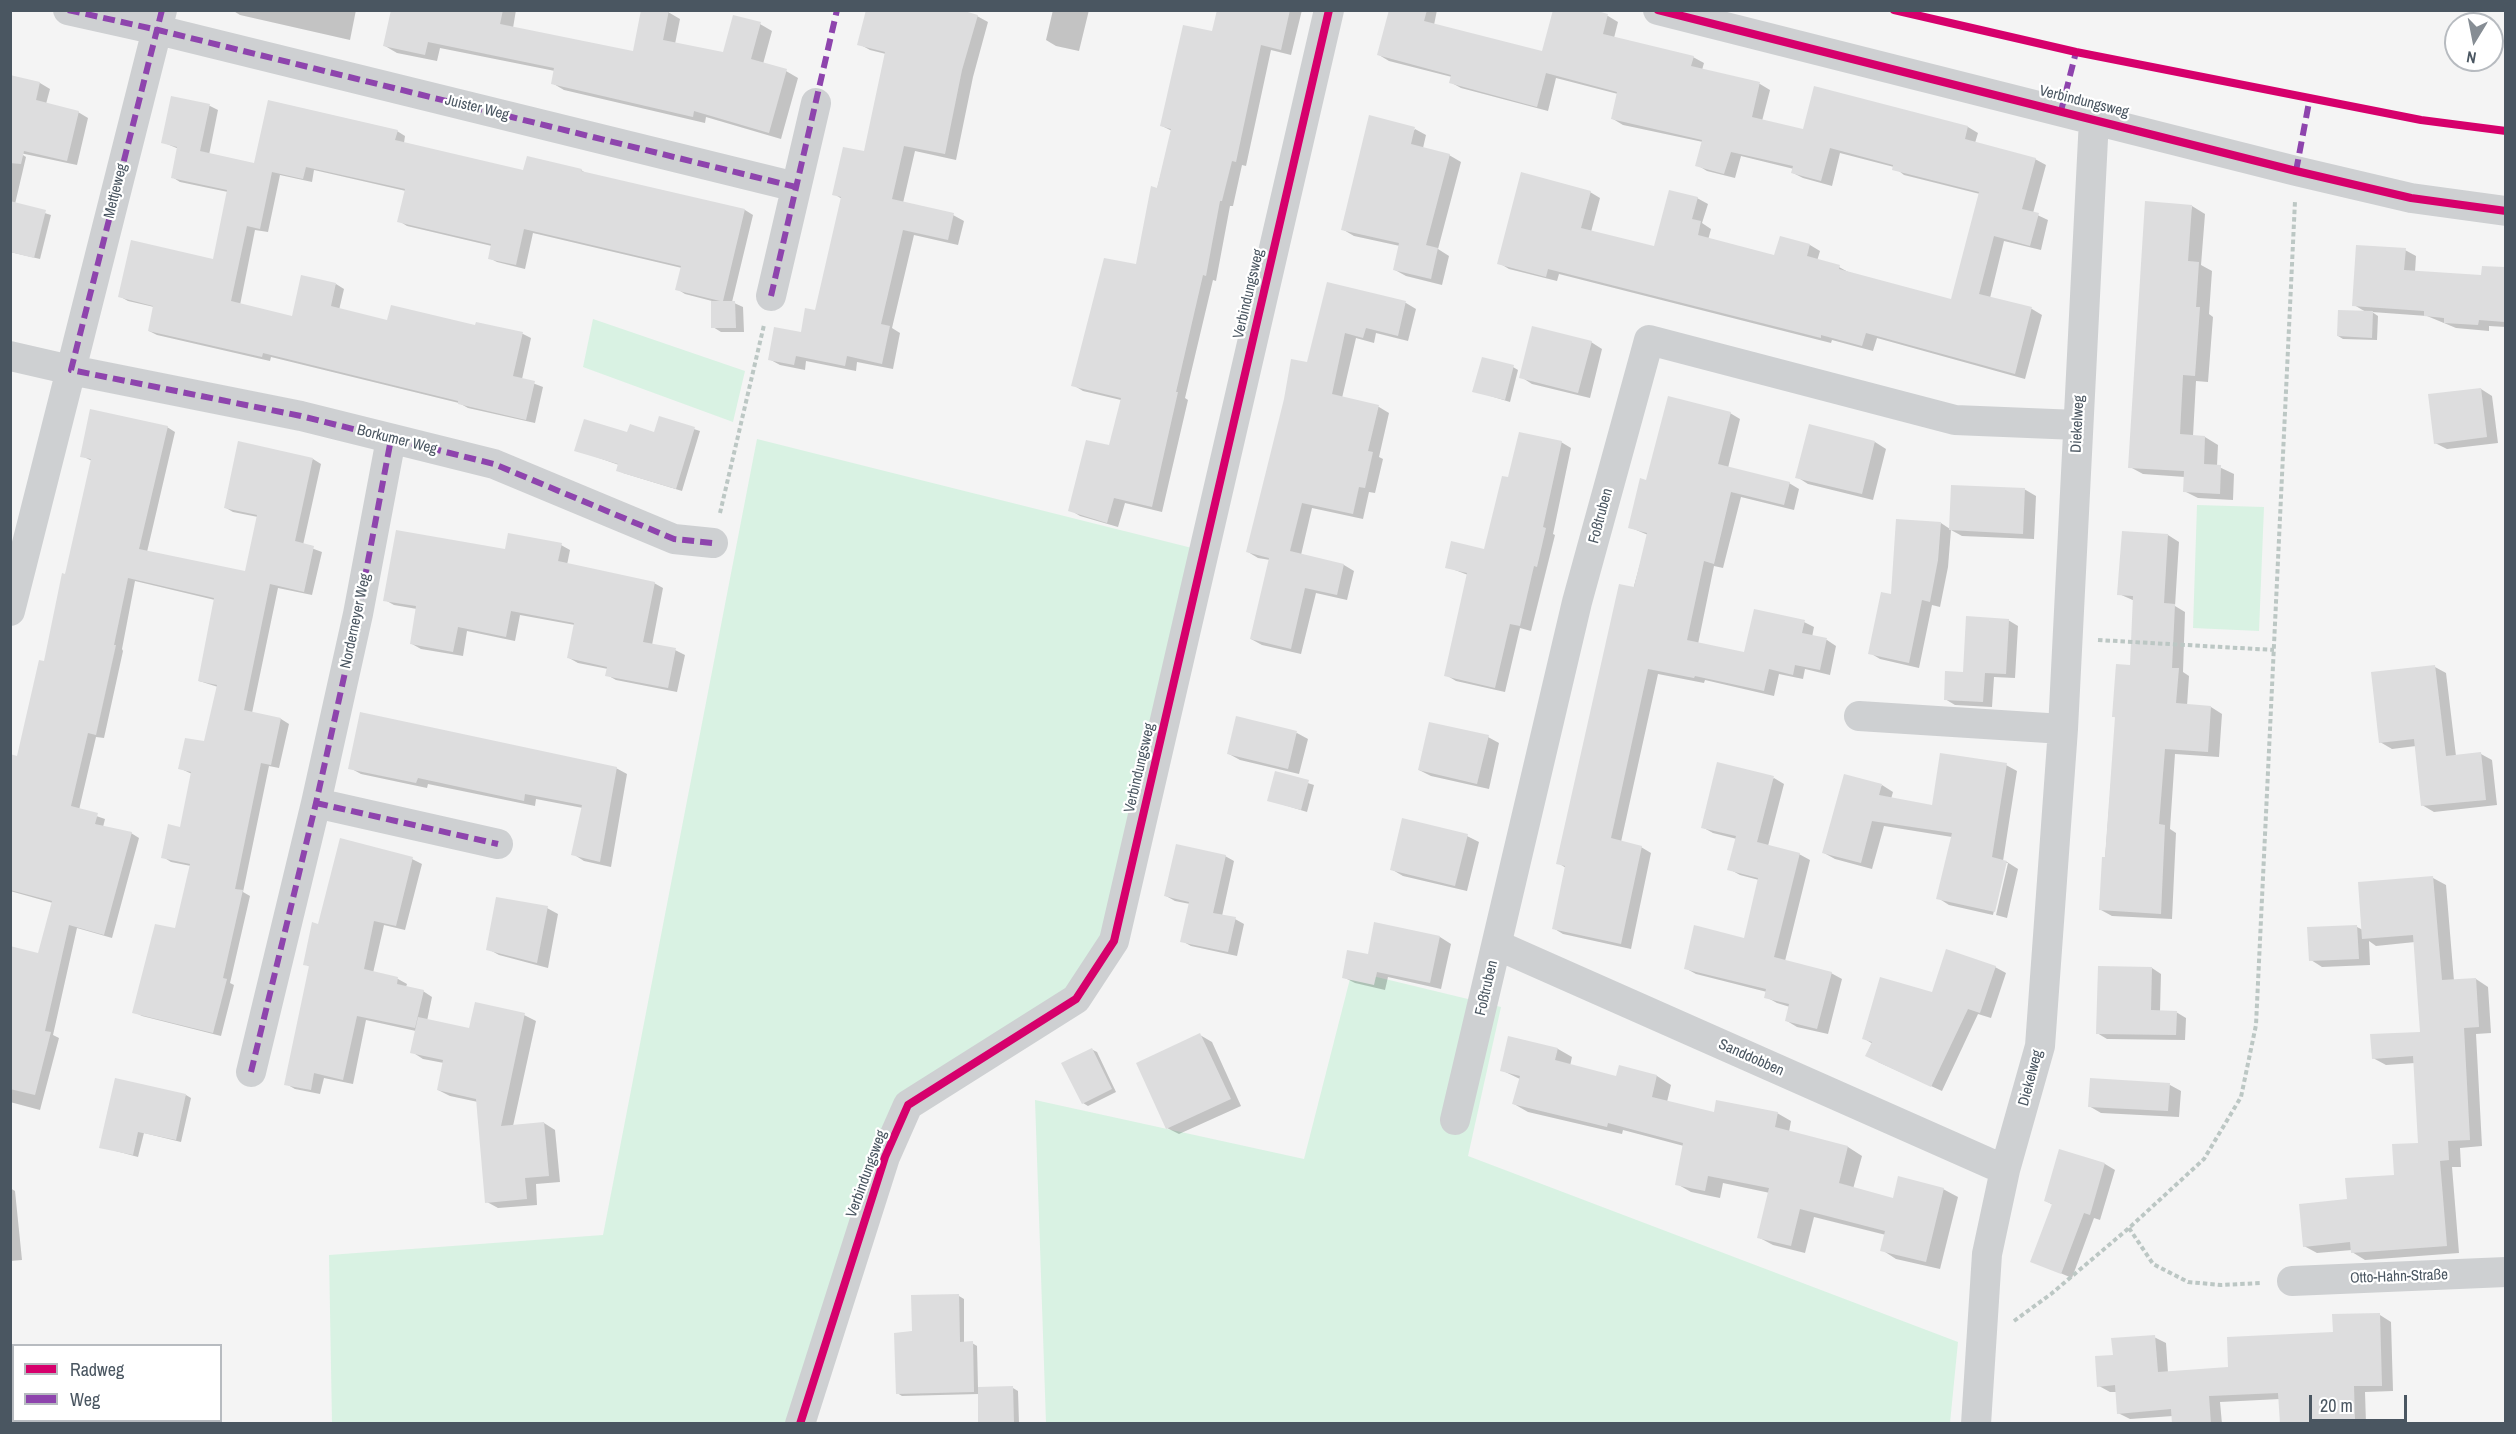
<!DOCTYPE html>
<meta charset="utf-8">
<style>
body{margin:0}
#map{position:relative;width:2516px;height:1434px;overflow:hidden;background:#f4f4f4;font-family:"Archivo Narrow",sans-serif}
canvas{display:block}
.frame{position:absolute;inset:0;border:12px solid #4a5661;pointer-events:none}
.legend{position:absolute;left:12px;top:1344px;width:210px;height:78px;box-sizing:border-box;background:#fff;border:2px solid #b7bbc0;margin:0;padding:8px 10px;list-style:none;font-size:18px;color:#4a5661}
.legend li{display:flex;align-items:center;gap:12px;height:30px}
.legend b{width:30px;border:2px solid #b7bbc0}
.north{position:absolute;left:2444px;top:12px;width:60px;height:60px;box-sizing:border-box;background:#fff;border:2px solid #b7bbc0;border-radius:50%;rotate:190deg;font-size:16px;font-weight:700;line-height:24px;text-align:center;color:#4a5661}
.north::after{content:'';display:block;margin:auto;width:21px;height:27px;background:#868d94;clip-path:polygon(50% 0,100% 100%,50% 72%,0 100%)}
.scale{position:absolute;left:2309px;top:1395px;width:98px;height:27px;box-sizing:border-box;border:3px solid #4a5661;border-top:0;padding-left:8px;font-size:18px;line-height:21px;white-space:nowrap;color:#4a5661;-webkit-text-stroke:4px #fff;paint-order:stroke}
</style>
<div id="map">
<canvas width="2516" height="1434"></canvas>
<div class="frame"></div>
<ul class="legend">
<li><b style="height:8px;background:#d6006c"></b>Radweg</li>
<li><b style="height:8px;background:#8e44ad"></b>Weg</li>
</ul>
<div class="north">N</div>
<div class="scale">20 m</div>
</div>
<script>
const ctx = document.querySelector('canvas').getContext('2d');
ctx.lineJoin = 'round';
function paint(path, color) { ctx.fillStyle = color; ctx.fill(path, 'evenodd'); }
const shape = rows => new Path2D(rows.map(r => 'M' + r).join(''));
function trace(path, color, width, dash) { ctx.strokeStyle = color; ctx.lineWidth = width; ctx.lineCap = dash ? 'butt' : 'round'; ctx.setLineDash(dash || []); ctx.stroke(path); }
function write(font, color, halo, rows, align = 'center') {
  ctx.font = font + ' "Archivo Narrow",sans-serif'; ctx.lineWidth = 4.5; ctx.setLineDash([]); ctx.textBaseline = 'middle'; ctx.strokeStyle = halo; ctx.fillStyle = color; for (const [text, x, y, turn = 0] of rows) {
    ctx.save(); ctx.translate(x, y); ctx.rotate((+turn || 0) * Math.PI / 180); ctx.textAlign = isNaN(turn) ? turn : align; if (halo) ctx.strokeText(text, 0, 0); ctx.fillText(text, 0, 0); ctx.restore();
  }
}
const green = shape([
 [593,319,745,371,733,422,583,367],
 [757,439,1200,550,1114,941,1076,999,908,1105,798,1423,332,1423,329,1255,603,1235],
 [2197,505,2264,507,2259,631,2193,628],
 [1352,971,1501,1007,1468,1156,1958,1342,1950,1423,1046,1423,1035,1100,1304,1159]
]);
const shadow = shape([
 [232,10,356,10,350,40,240,15],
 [392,10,516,10,513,28,635,53,668,12,680,19,675,44,724,54,760,24,772,31,763,64,786,71,798,78,781,139,706,117,705,123,564,90,552,83,555,71,440,48,437,61,397,53,385,46],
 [1053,10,1089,10,1079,51,1056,46,1046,40],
 [1218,10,1302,10,1291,55,1271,50,1246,166,1242,165,1233,206,1230,206,1216,281,1213,280,1185,398,1188,400,1162,512,1125,503,1118,527,1080,516,1070,510,1110,447,1121,400,1083,391,1073,385,1137,266,1172,131,1162,126,1213,33],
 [1390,10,1437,10,1434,25,1543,53,1588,10,1608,16,1618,22,1614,38,1693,57,1704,63,1702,70,1760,84,1770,90,1762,121,1804,131,1968,127,1978,133,1975,143,2035,159,2046,165,2033,213,2048,220,2041,250,2004,241,1990,298,2032,309,2042,315,2025,379,1877,338,1873,351,1832,340,1831,343,1559,274,1557,281,1509,269,1499,263,1590,192,1600,198,1591,232,1655,248,1697,198,1708,204,1702,223,1711,229,1708,240,1776,257,1810,245,1820,251,1817,261,1839,267,1850,273,1953,301,1980,194,1904,175,1894,167,1840,153,1832,186,1803,178,1793,173,1794,169,1741,156,1735,178,1707,171,1697,165,1703,142,1623,125,1613,119,1618,94,1556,78,1548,111,1461,88,1450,82,1452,77,1389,61,1379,55],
 [977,16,988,22,973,77,956,160,915,151,903,203,953,215,964,221,958,245,914,235,892,328,900,333,893,369,857,362,856,371,806,361,805,370,780,365,769,359,802,334,816,312,842,199,834,194,865,153,886,54,870,50,859,44],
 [40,83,50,89,46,104,78,112,88,118,77,165,20,153,26,157,15,204,51,215,40,259,10,252,10,93],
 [172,98,210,106,218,110,209,155,255,165,397,131,405,136,404,143,524,172,581,170,589,175,745,210,753,215,732,302,743,307,744,332,721,332,713,327,712,301,685,294,677,289,682,268,533,233,525,269,497,262,489,258,492,246,407,226,399,221,406,191,314,170,312,182,280,175,268,232,255,230,240,305,293,318,336,284,344,289,339,310,388,322,476,327,477,324,523,334,531,338,522,379,543,387,535,423,468,408,459,403,271,357,270,361,157,335,149,331,154,307,128,301,119,296,214,261,228,192,180,182,172,177,179,149,162,142],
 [1415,129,1426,135,1423,148,1449,155,1461,162,1438,249,1449,256,1442,285,1406,276,1395,270,1400,246,1354,236,1342,229],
 [2192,206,2205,214,2201,265,2212,271,2209,314,2213,317,2208,382,2196,381,2193,436,2205,437,2218,445,2217,466,2234,474,2233,500,2198,498,2184,491,2185,477,2143,474,2130,467],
 [2405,250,2416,256,2415,272,2483,277,2483,268,2506,269,2506,327,2489,326,2489,331,2456,328,2427,316,2372,312,2378,316,2377,340,2343,339,2338,336,2366,312,2354,305],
 [1328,284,1406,303,1416,309,1408,341,1376,333,1374,343,1356,338,1342,398,1379,407,1389,413,1379,457,1383,459,1375,493,1369,492,1363,519,1312,508,1301,555,1344,565,1354,571,1347,600,1316,593,1301,654,1262,645,1251,639,1270,560,1258,558,1248,552,1308,364],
 [1591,342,1602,349,1590,398,1532,384,1521,377],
 [1513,367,1518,370,1510,402,1474,391],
 [2481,389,2492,396,2498,443,2447,449,2435,443],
 [1730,413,1740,419,1728,468,1789,483,1799,489,1794,510,1741,497,1723,568,1714,566,1698,644,1745,653,1804,622,1814,627,1812,637,1827,640,1836,646,1830,675,1805,669,1803,679,1779,674,1774,696,1705,680,1704,683,1658,674,1621,842,1641,847,1651,853,1631,949,1563,934,1553,928,1566,868,1558,863,1648,535,1629,527,1647,482],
 [660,418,700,431,682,491,623,473,618,470,619,465,576,450,628,434,655,434],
 [167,427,175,432,147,552,246,573,258,517,233,512,226,508,313,459,321,464,303,545,322,552,312,595,278,588,252,713,281,719,289,724,279,768,269,766,243,892,250,896,230,983,234,985,221,1036,142,1016,134,1012,176,930,191,866,171,862,163,857,181,828,192,774,179,768,205,743,218,687,199,681,215,600,135,581,122,649,123,651,104,738,96,737,79,810,105,819,103,827,131,833,139,838,112,938,77,928,53,1035,59,1038,40,1110,10,1102,10,948,39,955,53,903,10,891,10,766,18,758,45,663,92,461,82,456],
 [1561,442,1571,448,1553,534,1555,535,1531,631,1520,628,1505,692,1456,681,1446,675,1468,575,1447,567,1485,551],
 [1875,442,1886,449,1873,500,1808,484,1797,477],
 [2024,489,2036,496,2034,539,1962,536,1951,530,1948,567,1940,607,1932,605,1919,668,1880,659,1870,653,1892,596,1941,523,1950,529],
 [2168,535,2179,542,2175,606,2185,612,2183,672,2189,676,2187,706,2211,707,2222,714,2219,757,2175,754,2170,829,2176,833,2172,919,2112,916,2101,910,2116,718,2113,716,2132,666,2135,601,2119,594],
 [561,545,570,550,567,565,654,583,663,588,652,645,675,650,685,655,677,692,616,680,607,675,608,669,578,663,569,658,575,625,520,615,515,641,467,631,463,656,421,649,412,644,417,609,394,605,385,600,506,550],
 [2008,620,2018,626,2015,678,1994,677,1992,707,1955,705,1945,699],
 [2435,667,2446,673,2456,756,2481,754,2492,760,2497,805,2434,812,2422,805,2416,746,2392,749,2380,742],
 [1297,733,1308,739,1299,774,1240,760,1229,754],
 [1488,737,1499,743,1489,789,1431,776,1419,770],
 [2006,765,2017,771,2003,861,2007,862,2018,869,2007,918,1996,915,2008,863,2005,863,1993,915,1949,905,1938,898,1952,837,1884,826,1872,869,1835,859,1824,853,1882,785,1893,792,1891,799,1933,806],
 [350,768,616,768,627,774,611,867,584,861,573,854,583,808,536,799,535,806,428,784,427,788,361,774],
 [1276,773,1314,785,1307,812,1268,800],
 [1774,778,1784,784,1768,846,1799,854,1810,860,1785,961,1831,973,1842,979,1828,1034,1797,1027,1787,1021,1790,1007,1777,1003,1766,997,1767,992,1696,974,1685,968,1745,939,1759,880,1740,875,1729,869,1737,839,1713,833,1702,827],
 [1467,836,1479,842,1467,891,1403,876,1391,869],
 [1225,856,1234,861,1222,916,1235,919,1244,924,1237,956,1191,946,1182,941,1190,904,1175,901,1166,896],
 [412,859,422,864,405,930,384,925,373,973,398,979,407,984,406,987,423,991,432,997,427,1021,471,1030,524,1015,536,1021,513,1126,544,1123,555,1130,560,1182,536,1184,537,1205,498,1208,487,1202,478,1102,450,1096,438,1090,444,1063,423,1059,412,1052,416,1031,366,1020,353,1084,324,1078,320,1094,295,1089,286,1084,310,967,305,964,319,925],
 [2433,878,2446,885,2454,981,2476,979,2488,987,2491,1033,2476,1034,2482,1146,2460,1148,2461,1167,2452,1167,2459,1253,2365,1260,2352,1252,2352,1250,2317,1253,2304,1246,2395,1176,2420,1144,2415,1063,2386,1065,2373,1058,2422,1033,2415,942,2376,946,2369,941,2370,965,2322,967,2311,960,2357,927,2363,930],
 [547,908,558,914,548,968,499,955,488,949],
 [1440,937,1451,944,1441,989,1388,977,1385,990,1355,983,1343,977,1369,956],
 [1995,967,2006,973,1991,1018,1978,1014,1942,1091,1878,1062,1873,1044,1863,1038,1933,994],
 [2152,968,2161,974,2160,1012,2176,1012,2186,1018,2185,1040,2107,1039,2097,1033],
 [1200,1035,1212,1042,1241,1106,1179,1134,1167,1128],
 [1510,1037,1558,1049,1572,1057,1570,1066,1617,1077,1657,1076,1671,1085,1667,1102,1715,1114,1777,1113,1791,1121,1789,1132,1848,1147,1862,1156,1853,1189,1894,1200,1943,1189,1958,1197,1940,1269,1896,1259,1882,1250,1886,1235,1814,1217,1805,1253,1773,1245,1758,1237,1770,1193,1723,1183,1720,1198,1691,1192,1677,1184,1684,1146,1623,1130,1622,1134,1528,1112,1514,1104,1520,1079,1501,1070],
 [1091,1049,1097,1052,1116,1092,1088,1106,1083,1103],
 [2170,1085,2181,1091,2179,1117,2101,1113,2089,1106],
 [186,1095,191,1098,181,1142,144,1133,138,1157,101,1147],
 [2060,1151,2105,1164,2115,1170,2100,1220,2094,1218,2072,1278,2032,1261,2053,1205,2046,1201],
 [10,1188,15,1191,22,1260,10,1261],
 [959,1296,964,1299,964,1343,972,1343,977,1346,978,1388,1013,1388,1018,1391,1019,1424,980,1424,979,1394,902,1396,897,1393],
 [2380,1315,2391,1322,2393,1391,2365,1392,2366,1424,2282,1424,2280,1399,2220,1402,2222,1424,2173,1424,2173,1416,2130,1419,2118,1413,2117,1392,2110,1392,2099,1386,2114,1357,2154,1337,2166,1343,2168,1373,2230,1368,2335,1333]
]);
const building = shape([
 [391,10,503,10,500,24,633,51,641,10,669,10,663,40,723,52,733,15,761,22,751,59,787,69,769,133,694,111,693,117,551,84,554,68,428,42,425,55,383,46],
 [866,10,961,10,978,15,962,70,945,154,904,146,892,199,954,213,948,240,903,230,881,324,890,326,882,364,847,356,845,366,796,356,794,365,768,360,774,327,801,332,805,308,815,310,841,197,832,195,843,147,864,151,885,52,857,45],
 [1217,10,1290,10,1281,50,1261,45,1236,162,1232,161,1222,201,1220,201,1206,276,1203,275,1176,392,1178,392,1152,507,1114,498,1107,523,1068,511,1086,440,1109,445,1121,398,1071,386,1104,258,1136,264,1151,186,1157,188,1171,129,1160,126,1183,25,1212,31],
 [1389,10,1427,10,1424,21,1542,51,1553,10,1594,10,1608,14,1603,34,1694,56,1691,66,1760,82,1752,117,1803,129,1814,86,1968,126,1965,139,2036,158,2022,209,2039,213,2030,246,1994,236,1979,294,2032,307,2015,374,1866,333,1862,346,1821,335,1821,338,1548,269,1546,277,1497,264,1521,172,1591,191,1581,228,1654,246,1669,190,1698,197,1692,219,1701,221,1698,235,1774,255,1780,236,1810,244,1807,256,1840,265,1839,269,1951,299,1979,192,1892,170,1893,165,1830,148,1821,181,1791,173,1793,166,1731,152,1724,174,1695,166,1702,140,1611,119,1617,92,1546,73,1537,107,1449,83,1451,75,1377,55],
 [10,75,40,82,36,100,79,111,67,161,24,151,21,164,10,163],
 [171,96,210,104,200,151,254,163,268,100,398,130,395,140,523,170,527,156,582,169,581,171,745,209,723,301,735,301,736,328,711,328,711,301,720,301,675,290,681,266,524,229,516,265,488,259,491,244,397,222,405,189,306,167,303,179,272,172,260,229,247,226,231,301,292,316,301,275,336,283,331,306,387,320,391,305,475,325,476,322,523,332,513,376,535,381,526,420,458,404,458,401,263,353,262,357,148,331,153,306,118,297,131,240,213,259,227,190,171,178,177,147,161,143],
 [1369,115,1415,127,1411,144,1450,154,1426,245,1438,248,1431,279,1393,270,1399,243,1341,230],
 [10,201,46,210,34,258,10,252],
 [2145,201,2192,205,2188,261,2199,262,2196,307,2200,307,2195,376,2183,375,2180,434,2205,436,2204,464,2221,465,2220,494,2183,492,2184,471,2128,468],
 [2356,245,2406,248,2404,270,2481,275,2482,266,2505,267,2505,322,2479,320,2478,325,2444,323,2444,318,2424,316,2424,311,2352,306],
 [1327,282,1406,301,1398,336,1366,328,1363,338,1345,333,1332,394,1379,405,1368,451,1373,452,1365,488,1359,487,1353,514,1302,503,1290,551,1344,564,1337,595,1305,588,1291,649,1250,639,1269,558,1246,552,1284,399,1291,359,1307,362],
 [2338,310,2373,311,2372,338,2337,336],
 [1532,326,1592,341,1578,393,1519,378],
 [1482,357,1514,365,1505,400,1472,392],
 [2481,388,2487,437,2434,444,2428,394],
 [1668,396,1731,412,1718,464,1790,482,1784,505,1731,492,1714,564,1704,561,1687,640,1744,652,1754,609,1805,620,1802,633,1827,638,1820,670,1795,665,1793,675,1769,669,1764,691,1695,676,1694,678,1648,669,1611,838,1642,846,1621,944,1552,929,1565,866,1556,864,1619,584,1634,587,1647,533,1628,528,1640,478,1646,480],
 [90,409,168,426,139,549,245,571,257,515,224,508,238,441,313,458,295,541,314,546,304,592,270,584,244,710,281,718,271,765,261,763,235,889,243,890,223,978,227,979,213,1033,132,1013,155,924,175,928,190,864,161,858,168,824,180,827,191,772,178,769,185,738,204,741,217,685,198,681,214,598,128,578,114,645,116,645,96,735,88,733,71,806,98,813,95,824,132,832,104,935,69,925,45,1031,51,1032,35,1095,10,1089,10,946,38,953,52,901,10,890,10,754,17,756,39,660,44,661,62,573,65,574,91,459,80,457],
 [659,416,695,427,676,489,616,471,618,464,574,451,584,419,627,432,630,424,654,432],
 [1809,424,1875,441,1862,494,1795,478],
 [1519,432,1562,441,1543,527,1546,528,1537,567,1534,566,1520,626,1510,624,1495,688,1444,676,1467,573,1445,568,1451,541,1484,549,1502,476,1508,477],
 [1951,485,2025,488,2023,534,1949,530],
 [1896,519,1941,522,1938,560,1930,602,1922,600,1909,663,1868,654,1881,592,1891,594],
 [396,530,505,549,508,533,562,543,558,561,655,582,643,642,676,648,668,688,605,676,607,667,567,658,574,623,511,611,506,637,458,627,453,652,410,644,416,606,383,601],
 [2122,531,2168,534,2164,603,2175,604,2172,668,2179,668,2176,703,2211,706,2208,752,2165,749,2159,824,2165,825,2161,914,2099,910,2102,857,2105,857,2115,717,2112,717,2116,664,2130,665,2133,596,2117,595],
 [1966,616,2009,619,2006,674,1985,673,1983,702,1944,700,1945,671,1963,672],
 [2435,665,2446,756,2481,752,2486,800,2421,806,2414,739,2379,743,2371,672],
 [360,712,617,767,600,862,571,855,582,805,525,794,524,801,418,778,416,783,348,769],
 [1236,716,1297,731,1288,769,1227,754],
 [1429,722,1489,735,1477,784,1418,770],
 [1940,753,2007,763,1992,857,2007,861,1995,912,1936,899,1952,833,1872,821,1861,863,1822,853,1844,774,1882,784,1879,795,1932,805],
 [1717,762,1774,776,1757,842,1800,853,1774,957,1832,972,1817,1029,1785,1021,1789,1004,1764,998,1766,989,1684,969,1694,925,1744,938,1758,878,1727,870,1736,836,1701,828],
 [1275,771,1309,780,1301,810,1267,801],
 [1402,818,1468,834,1455,886,1390,870],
 [340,838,413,857,396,926,374,921,364,969,398,977,397,984,424,990,415,1028,357,1016,343,1080,314,1073,311,1090,284,1085,309,966,303,965,312,922,318,924],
 [1176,844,1226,855,1213,913,1236,917,1228,952,1180,942,1189,902,1164,896],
 [2433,876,2442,980,2476,978,2479,1027,2464,1028,2470,1140,2448,1141,2449,1160,2440,1161,2447,1246,2351,1253,2350,1242,2303,1247,2299,1204,2347,1199,2345,1178,2394,1175,2392,1144,2418,1143,2413,1056,2372,1059,2370,1034,2420,1032,2413,935,2362,939,2358,882],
 [496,897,548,906,537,963,486,950],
 [1374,922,1440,936,1430,983,1377,972,1374,985,1342,978,1347,950,1368,954],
 [2357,925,2359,959,2309,961,2307,927],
 [1946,949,1996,966,1980,1013,1968,1009,1931,1087,1865,1056,1872,1042,1862,1039,1880,977,1932,992],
 [2098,966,2152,967,2151,1010,2177,1011,2176,1035,2096,1034],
 [475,1002,525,1013,501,1126,544,1122,549,1176,525,1178,527,1199,485,1203,476,1099,437,1090,443,1060,410,1053,418,1017,469,1028],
 [1200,1033,1231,1099,1166,1129,1136,1063],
 [1508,1036,1558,1048,1555,1060,1616,1076,1619,1065,1657,1075,1652,1097,1714,1112,1716,1100,1778,1112,1775,1127,1848,1146,1839,1183,1893,1198,1898,1176,1944,1188,1926,1262,1880,1251,1885,1231,1800,1209,1791,1246,1757,1238,1769,1188,1708,1176,1705,1191,1675,1185,1683,1143,1608,1123,1607,1127,1512,1104,1520,1076,1500,1071],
 [1092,1048,1112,1089,1082,1104,1061,1063],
 [115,1078,186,1094,176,1140,138,1132,133,1155,99,1148],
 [2090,1078,2170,1083,2168,1111,2088,1107],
 [2059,1149,2105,1163,2090,1215,2084,1213,2061,1274,2030,1262,2052,1204,2044,1201],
 [959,1294,960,1342,973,1341,974,1392,896,1394,894,1333,912,1331,911,1295],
 [2380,1313,2382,1386,2354,1386,2355,1421,2280,1424,2278,1393,2209,1396,2211,1424,2172,1424,2171,1409,2117,1414,2115,1385,2097,1387,2095,1356,2113,1355,2111,1338,2155,1335,2158,1372,2228,1367,2227,1337,2333,1332,2332,1314],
 [1013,1386,1014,1424,978,1424,978,1387]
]);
const path = shape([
 [720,513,764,325],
 [2098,640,2274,650],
 [2129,1228,2153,1264,2188,1282,2221,1285,2261,1283],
 [2014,1321,2051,1294,2129,1228,2204,1159,2241,1097,2256,1025,2295,201]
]);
const minor = shape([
 [68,10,158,30,796,187],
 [1658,10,2296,171,2411,198,2506,211],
 [771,296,816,103],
 [10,356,71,370,301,416,494,464,674,539,713,543],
 [10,611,162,10],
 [1859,716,2063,729],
 [316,803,498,844],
 [1497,945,2005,1170],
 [251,1072,316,803,358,614,391,439],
 [1455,1120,1577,602,1649,340,1955,420,2077,425],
 [2292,1281,2506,1272],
 [800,1424,885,1157,908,1105,1076,999,1114,941,1329,10],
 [1976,1424,1987,1254,2005,1170,2040,1046,2063,729,2094,119]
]);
const quiet = shape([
 [68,10,158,30,796,187],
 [162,10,71,370,301,416,494,464,674,539,713,543],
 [2061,111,2076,52],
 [2296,171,2310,97],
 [771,296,837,10],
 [316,803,498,844],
 [251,1072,316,803,358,614,391,439]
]);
const cycleway = shape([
 [1658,10,2296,171,2411,198,2506,211],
 [1894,10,2076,52,2421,120,2506,131],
 [800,1424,885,1157,908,1105,1076,999,1114,941,1329,10]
]);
const streetNames = [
 ["Verbindungsweg",2084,102,14],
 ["Juister Weg",477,108,14],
 ["Mettjeweg",116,191,-76],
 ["Verbindungsweg",1249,294,-77],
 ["Diekelweg",2078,424,-87],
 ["Borkumer Weg",397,440,14],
 ["Foßtruben",1601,516,-75],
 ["Norderneyer Weg",356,621,-78],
 ["Verbindungsweg",1140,768,-77],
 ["Foßtruben",1487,988,-77],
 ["Sanddobben",1751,1058,24],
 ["Diekelweg",2031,1078,-75],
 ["Verbindungsweg",867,1174,-70],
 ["Otto-Hahn-Straße",2399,1277,-2]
];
paint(green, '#d9f2e3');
paint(shadow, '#0003');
paint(building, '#ddddde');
trace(path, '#bcc7c4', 4, [4.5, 3]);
trace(minor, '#ced0d2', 30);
trace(quiet, '#8e44ad', 6, [12, 6]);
trace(cycleway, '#d6006c', 8);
write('15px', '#4a5661', '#fff', streetNames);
</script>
